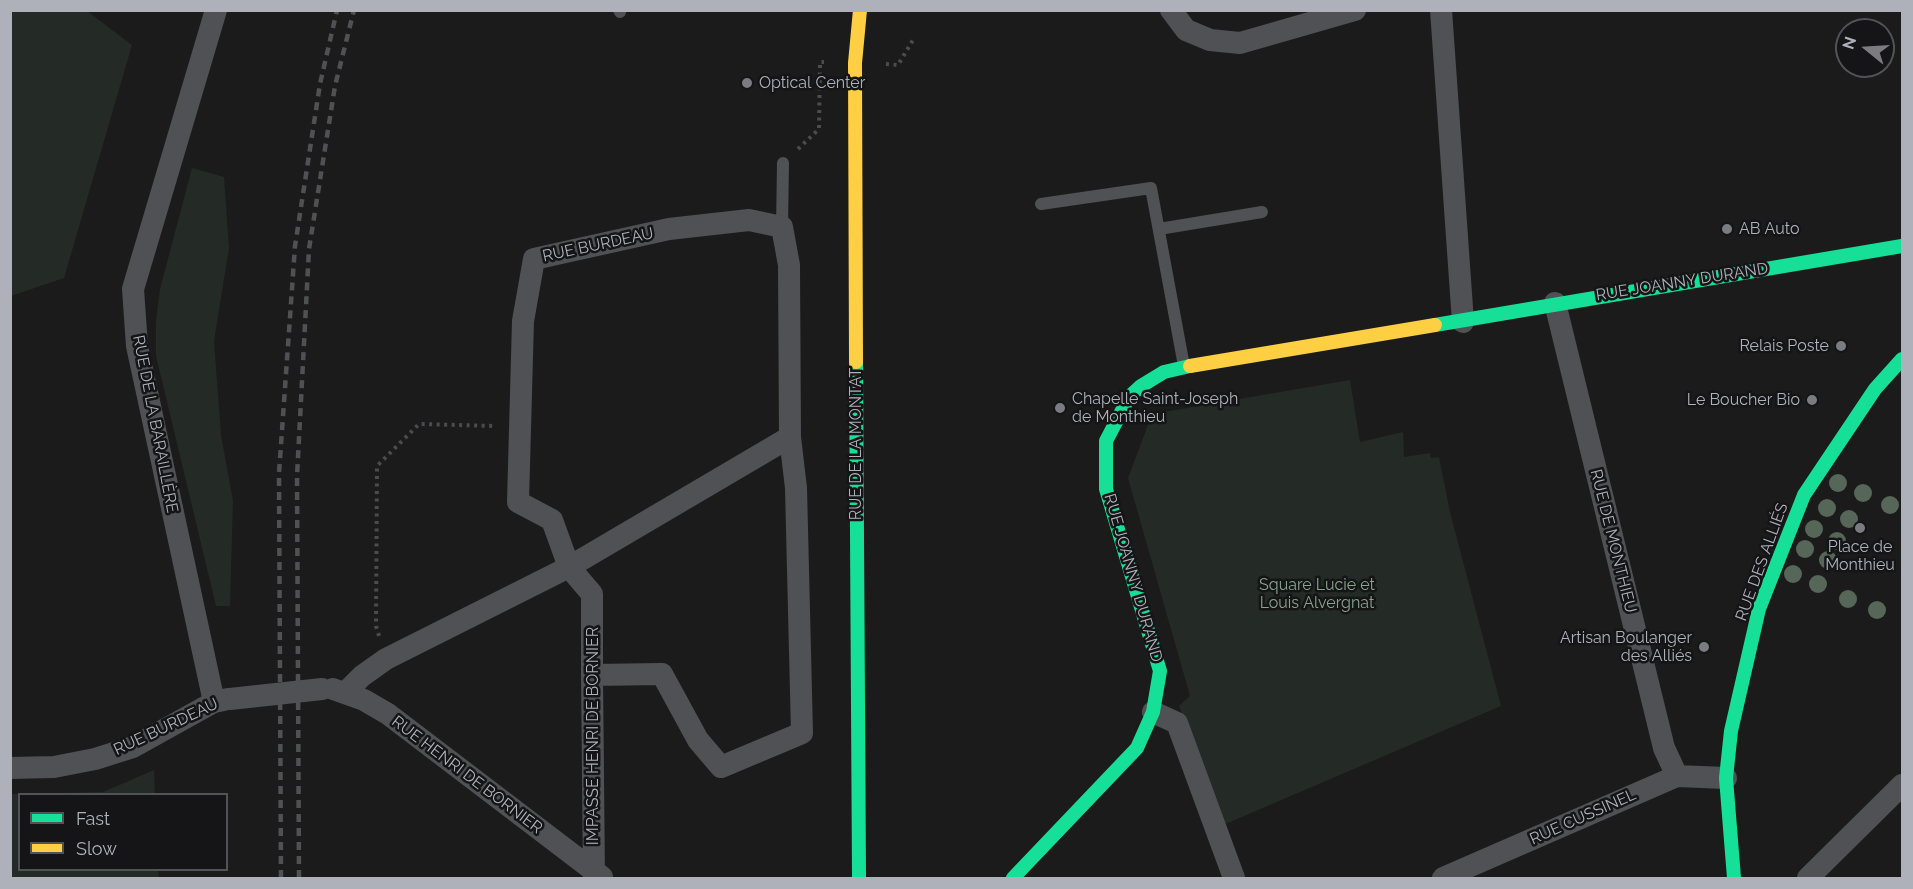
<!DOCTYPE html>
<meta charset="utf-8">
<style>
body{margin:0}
#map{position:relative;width:1913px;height:889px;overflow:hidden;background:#1b1b1b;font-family:Raleway,sans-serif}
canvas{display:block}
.frame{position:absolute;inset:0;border:12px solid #aeb1ba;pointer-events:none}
.legend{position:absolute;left:18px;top:793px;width:210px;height:78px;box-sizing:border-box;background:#151517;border:2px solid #525358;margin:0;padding:8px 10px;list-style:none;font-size:18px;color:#aeb1ba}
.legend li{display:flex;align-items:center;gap:12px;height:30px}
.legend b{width:30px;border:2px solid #525358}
.north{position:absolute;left:1835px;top:18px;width:60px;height:60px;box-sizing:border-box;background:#151517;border:2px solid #525358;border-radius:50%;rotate:288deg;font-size:16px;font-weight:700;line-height:24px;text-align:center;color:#aeb1ba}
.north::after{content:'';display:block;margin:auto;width:21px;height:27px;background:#7b7c82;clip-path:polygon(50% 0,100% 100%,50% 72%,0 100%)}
</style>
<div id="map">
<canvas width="1913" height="889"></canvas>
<div class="frame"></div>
<ul class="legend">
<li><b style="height:8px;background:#16e098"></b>Fast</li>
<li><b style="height:8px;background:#ffcf43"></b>Slow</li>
</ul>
<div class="north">N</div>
</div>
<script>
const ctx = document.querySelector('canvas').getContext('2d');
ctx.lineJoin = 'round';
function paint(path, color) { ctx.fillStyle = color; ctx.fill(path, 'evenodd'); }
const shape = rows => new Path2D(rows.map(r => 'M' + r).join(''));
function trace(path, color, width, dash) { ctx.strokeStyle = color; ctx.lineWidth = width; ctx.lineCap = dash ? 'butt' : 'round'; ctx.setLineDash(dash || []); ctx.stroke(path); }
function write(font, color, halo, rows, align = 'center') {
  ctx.font = font + ' Raleway,sans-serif'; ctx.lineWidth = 5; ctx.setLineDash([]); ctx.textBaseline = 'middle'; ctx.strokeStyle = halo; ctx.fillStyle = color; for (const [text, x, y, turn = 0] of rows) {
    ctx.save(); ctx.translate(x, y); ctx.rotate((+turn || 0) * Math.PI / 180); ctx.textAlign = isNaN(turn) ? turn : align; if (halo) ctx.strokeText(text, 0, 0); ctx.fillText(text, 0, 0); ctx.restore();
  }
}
const green = shape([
 [10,11,87,11,132,45,64,278,11,296],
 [192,168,224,177,229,248,214,341,221,435,233,501,230,606,216,606,156,356,156,321,160,289],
 [1350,380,1360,442,1403,432,1404,457,1430,453,1431,458,1439,457,1450,512,1501,706,1223,825,1179,706,1190,696,1128,478,1152,414],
 [154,770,155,794,20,794,20,870,158,870,159,878,11,878,11,794,103,792]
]);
const path = shape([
 [886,64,898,65,913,40],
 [798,149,819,129,820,62,824,62],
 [379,636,376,626,377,466,419,424,494,426]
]);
const lane = shape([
 [619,10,620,12],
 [1041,204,1151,188,1184,366],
 [782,227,783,163],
 [1159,229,1262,212]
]);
const street = shape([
 [1171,10,1186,30,1210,40,1240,43,1355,10],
 [1441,10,1463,322],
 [1555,303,1664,748,1677,776],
 [592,675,662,674,698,740,721,767,802,733,796,488,790,437,789,265,782,227,749,220,669,229,534,259,523,321,518,502,552,520,569,567,592,594,592,675,594,878],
 [333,689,364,700,388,714,602,877],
 [346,692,362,676,386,659,569,567,790,437],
 [214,702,137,346,133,289,216,10],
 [1153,712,1177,723,1234,878],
 [10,768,54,767,95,759,133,747,214,702,228,699],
 [1443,878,1677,776,1726,778],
 [1808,878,1902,785]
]);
const fast = shape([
 [1435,325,1902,246],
 [856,362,859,878],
 [1013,878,1137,748,1153,712,1160,671,1106,489,1106,441,1129,397,1141,386,1164,372,1190,366],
 [1734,878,1726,778,1731,731,1759,609,1804,495,1875,389,1902,359]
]);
const slow = shape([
 [856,362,855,63,860,10],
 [1190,366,1435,325]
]);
const rail = shape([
 [281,878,279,473,295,246,320,84,337,10],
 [299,878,297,476,309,249,335,86,354,10]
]);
const streetBridge = shape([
 [230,699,322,689]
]);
const trees = [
 [1838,483],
 [1863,493],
 [1890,505],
 [1827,508],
 [1849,519],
 [1814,529],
 [1837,541],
 [1805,549],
 [1828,560],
 [1793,574],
 [1818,584],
 [1848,599],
 [1877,610]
];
const markers = [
 [747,83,6,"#7b7c82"],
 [1727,229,6,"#7b7c82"],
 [1841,346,6,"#7b7c82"],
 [1812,400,6,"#7b7c82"],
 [1060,408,6,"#7b7c82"],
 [1860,528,6,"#7b7c82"],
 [1704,647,6,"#7b7c82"]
];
const poiNames = [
 ["Optical Center",759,83],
 ["AB Auto",1739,229],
 ["Relais Poste",1829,346,"right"],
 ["Chapelle Saint-Joseph",1072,399],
 ["de Monthieu",1072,417],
 ["Le Boucher Bio",1800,400,"right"],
 ["Place de",1860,547,"center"],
 ["Monthieu",1860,565,"center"],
 ["Artisan Boulanger",1692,638,"right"],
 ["des Alliés",1692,656,"right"]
];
const streetNames = [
 ["RUE BURDEAU",598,245,-12],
 ["RUE JOANNY DURAND",1682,282,-9],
 ["RUE DE LA BARAILLÈRE",155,424,79],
 ["RUE DE LA MONTAT",856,444,-90],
 ["RUE DE MONTHIEU",1613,541,76],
 ["RUE DES ALLIÉS",1762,562,-70],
 ["RUE JOANNY DURAND",1133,578,74],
 ["RUE BURDEAU",166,727,-25],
 ["IMPASSE HENRI DE BORNIER",593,736,-90],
 ["RUE HENRI DE BORNIER",467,775,37],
 ["RUE CUSSINEL",1583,817,-24]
];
const parkNames = [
 ["Square Lucie et",1317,585],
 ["Louis Alvergnat",1317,603]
];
paint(green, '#242a25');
trace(path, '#4b4c4f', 4, [3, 4.5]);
trace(lane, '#505154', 12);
trace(street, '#505154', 22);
trace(fast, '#16e098', 14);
trace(slow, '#ffcf43', 14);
trace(rail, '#505154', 4.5, [8, 6]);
trace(streetBridge, '#505154', 22);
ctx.fillStyle = '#566659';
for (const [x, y] of trees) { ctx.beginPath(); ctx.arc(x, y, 9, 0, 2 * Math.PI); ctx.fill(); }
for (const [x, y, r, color] of markers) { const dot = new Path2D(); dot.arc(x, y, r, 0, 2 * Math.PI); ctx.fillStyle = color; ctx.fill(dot); trace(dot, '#151517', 2); }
write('16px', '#aeb1ba', '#151517', poiNames, 'left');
write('16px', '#aeb1ba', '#151517', streetNames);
write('16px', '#87a38b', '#151517', parkNames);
</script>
